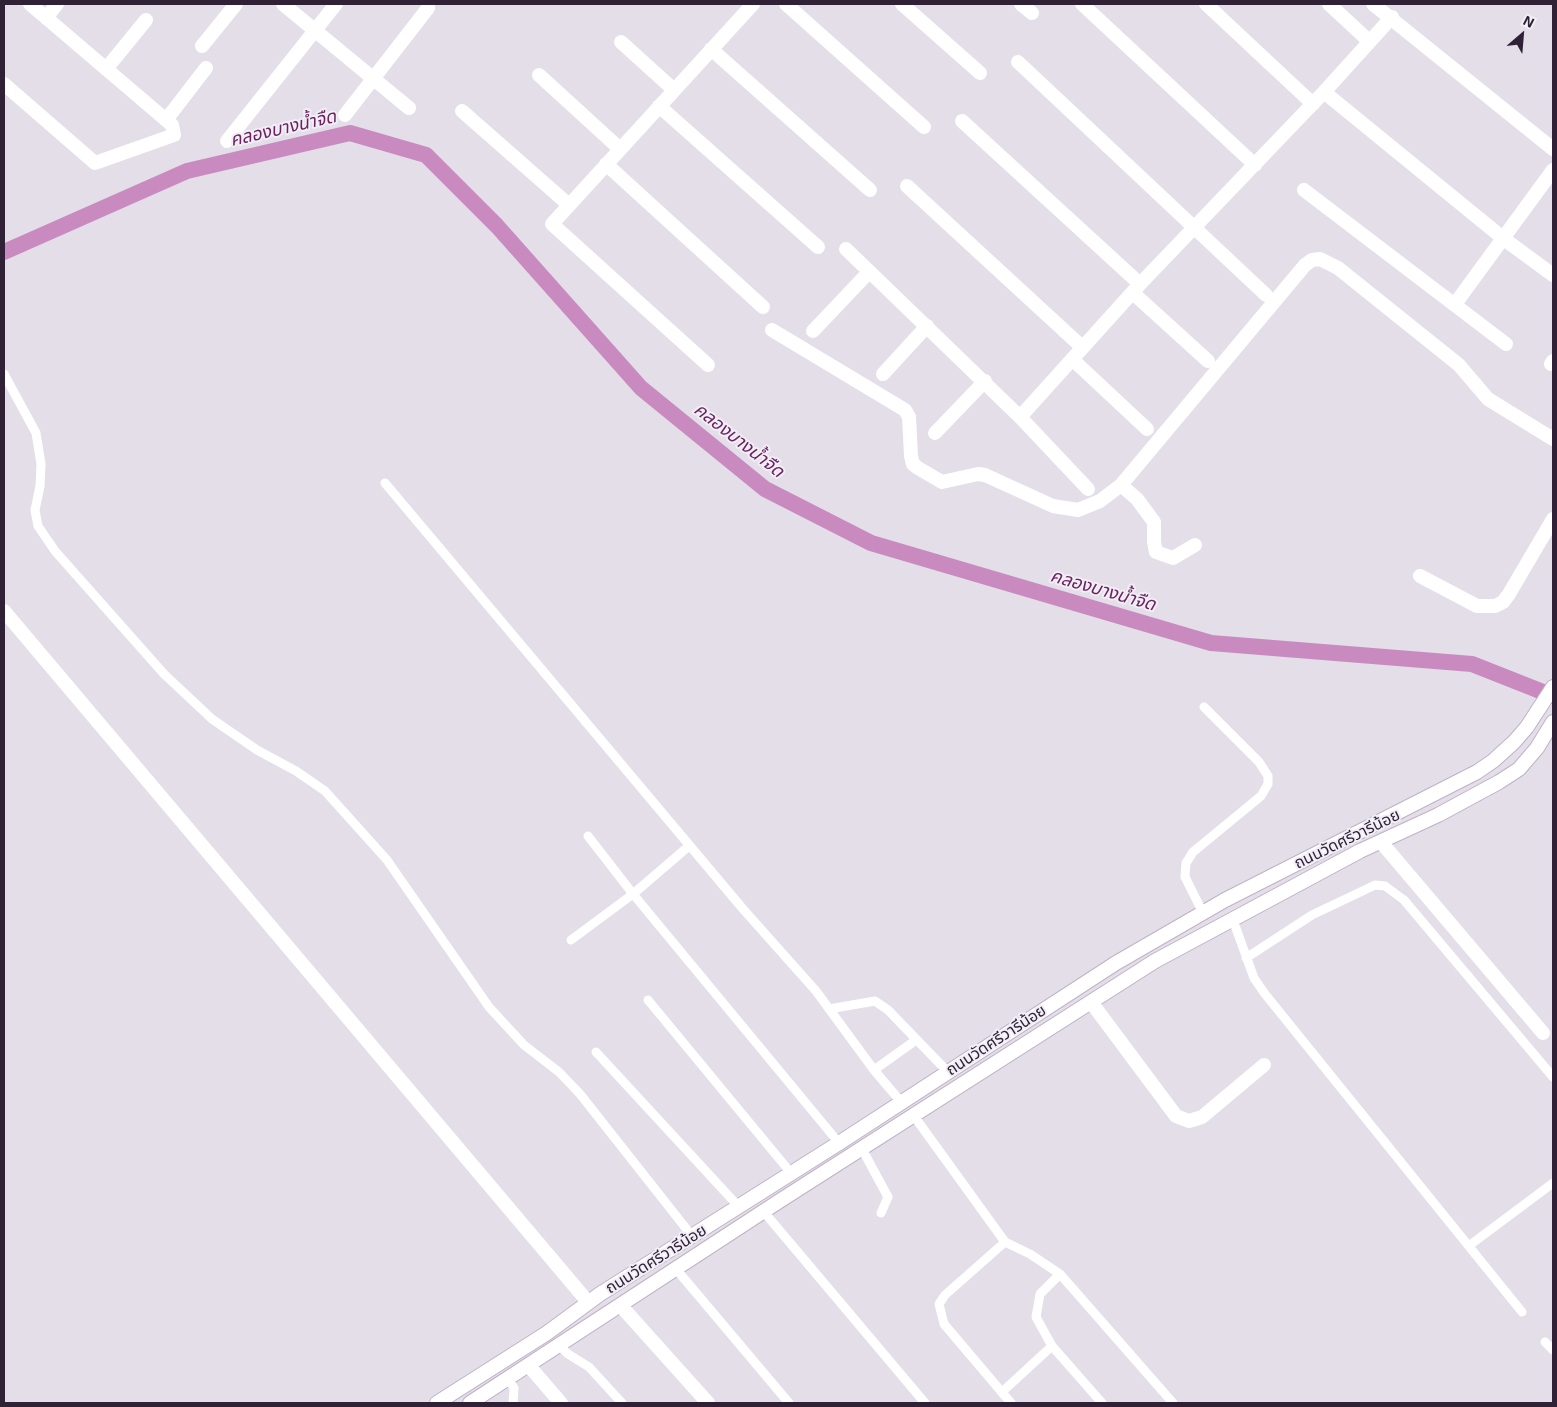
<!DOCTYPE html>
<meta charset="utf-8">
<style>
body{margin:0}
#map{position:relative;width:1557px;height:1407px;overflow:hidden;background:#e3dee8;font-family:"Exo 2",sans-serif}
canvas{display:block}
.frame{position:absolute;inset:0;border:5px solid #302136;pointer-events:none}
.north{position:absolute;left:1497px;top:10px;width:50px;height:50px;-webkit-text-stroke:4px #f1eef5;paint-order:stroke;rotate:27deg;font-size:14px;font-weight:700;line-height:20px;text-align:center;color:#302136}
.north::after{content:'';display:block;margin:auto;width:18px;height:22px;background:#302136;clip-path:polygon(50% 0,100% 100%,50% 72%,0 100%)}
</style>
<div id="map">
<canvas width="1557" height="1407"></canvas>
<div class="frame"></div>
<div class="north">N</div>
</div>
<script>
const ctx = document.querySelector('canvas').getContext('2d');
ctx.lineJoin = 'round';
const shape = rows => new Path2D(rows.map(r => 'M' + r).join(''));
function trace(path, color, width, dash) { ctx.strokeStyle = color; ctx.lineWidth = width; ctx.lineCap = dash ? 'butt' : 'round'; ctx.setLineDash(dash || []); ctx.stroke(path); }
function write(font, color, halo, rows, align = 'center') {
  ctx.font = font + ' "Exo 2","Noto Sans Thai",sans-serif'; ctx.lineWidth = 4; ctx.setLineDash([]); ctx.textBaseline = 'middle'; ctx.strokeStyle = halo; ctx.fillStyle = color; for (const [text, x, y, turn = 0] of rows) {
    ctx.save(); ctx.translate(x, y); ctx.rotate((+turn || 0) * Math.PI / 180); ctx.textAlign = isNaN(turn) ? turn : align; if (halo) ctx.strokeText(text, 0, 0); ctx.fillText(text, 0, 0); ctx.restore();
  }
}
const canal = shape([
 [4,252,187,171,350,133,426,155,497,226,641,388,765,489,871,543,1211,643,1472,664,1553,696]
]);
const service = shape([
 [4,374,36,433,41,464,40,486,35,510,38,526,55,551,164,674,212,719,257,750,296,771,325,791,387,860,489,1007,524,1045,559,1072,580,1094,692,1236],
 [385,483,743,909,816,991,874,1070,902,1103],
 [588,836,633,894,839,1143],
 [1203,913,1185,877,1186,863,1193,852,1261,796,1268,784,1268,776,1259,762,1204,707],
 [1233,920,1254,978,1265,994,1522,1312],
 [571,940,633,894,689,846],
 [1246,958,1312,915,1375,885,1385,886,1404,900,1553,1077],
 [648,1000,791,1173],
 [829,1009,875,1001,888,1010,947,1071],
 [596,1052,739,1207],
 [874,1070,916,1040],
 [914,1116,1005,1242],
 [862,1149,888,1197,881,1213],
 [764,1212,925,1403],
 [1470,1245,1553,1183],
 [676,1269,789,1403],
 [1060,1274,1040,1294,1036,1317,1052,1346,1102,1403],
 [1545,1342,1553,1350],
 [560,1346,568,1354,589,1367,622,1403],
 [508,1379,514,1388,513,1403],
 [1002,1392,1052,1346],
 [1011,1403,944,1324,939,1304,945,1295,1005,1242,1030,1254,1060,1274,1173,1403]
]);
const minor = shape([
 [283,4,409,108],
 [786,4,924,127],
 [902,4,980,73],
 [1021,4,1032,13],
 [1082,4,1255,165],
 [1206,4,1313,104],
 [1329,4,1369,41],
 [1373,4,1553,149],
 [46,18,57,4],
 [621,42,674,90],
 [202,46,236,4],
 [711,49,870,190],
 [1018,62,1266,295],
 [106,69,146,20],
 [539,75,620,149],
 [4,84,95,163,174,135,172,125,30,4],
 [1324,92,1504,239,1553,275],
 [659,106,818,247],
 [462,111,569,205],
 [345,115,428,8],
 [166,120,206,68],
 [962,121,1140,284],
 [227,141,336,4],
 [606,164,763,307],
 [907,186,1082,347],
 [1304,190,1506,344],
 [846,249,1020,417],
 [1133,293,1208,361],
 [1455,304,1553,170],
 [772,330,905,410,909,417,911,456,913,464,918,468,942,482,978,474,985,475,1053,506,1078,510,1100,501,1121,485,1305,265,1312,260,1320,259,1338,268,1459,365,1488,399,1553,439],
 [813,331,869,272],
 [1072,359,1147,429],
 [1551,364,1553,361],
 [708,365,552,224,753,4],
 [883,374,927,326],
 [935,433,985,381],
 [1121,485,1137,499,1154,522,1154,542,1156,552,1173,558,1195,545],
 [1088,489,1020,417,1140,284,1324,92,1392,17],
 [1420,576,1477,606,1495,606,1503,602,1509,594,1553,519],
 [4,611,588,1302],
 [1381,842,1543,1033],
 [1091,1002,1176,1116,1189,1121,1202,1117,1264,1065],
 [621,1306,708,1403],
 [529,1366,561,1403]
]);
const secondary = shape([
 [437,1403,547,1333,600,1294,839,1143,1116,963,1225,900,1477,772,1493,761,1514,742,1527,727,1553,687],
 [470,1403,781,1200,1155,961,1360,851,1438,815,1499,782,1519,769,1537,748,1553,722]
]);
const streetNames = [
 ["ถนนวัดศรีวารีน้อย",1347,839,-26],
 ["ถนนวัดศรีวารีน้อย",996,1040,-33],
 ["ถนนวัดศรีวารีน้อย",656,1259,-32]
];
const waterNames = [
 ["คลองบางน้ำจืด",283,128,-13],
 ["คลองบางน้ำจืด",739,440,38],
 ["คลองบางน้ำจืด",1103,590,16]
];
trace(canal, '#c98ac0', 16);
trace(secondary, '#bfb2c7', 16);
trace(service, '#fff', 9);
trace(minor, '#fff', 14);
trace(secondary, '#fff', 14);
write('16px', '#302136', '#f1eef5', streetNames);
write('italic 18px', '#6c2160', '#f1eef5', waterNames);
</script>
